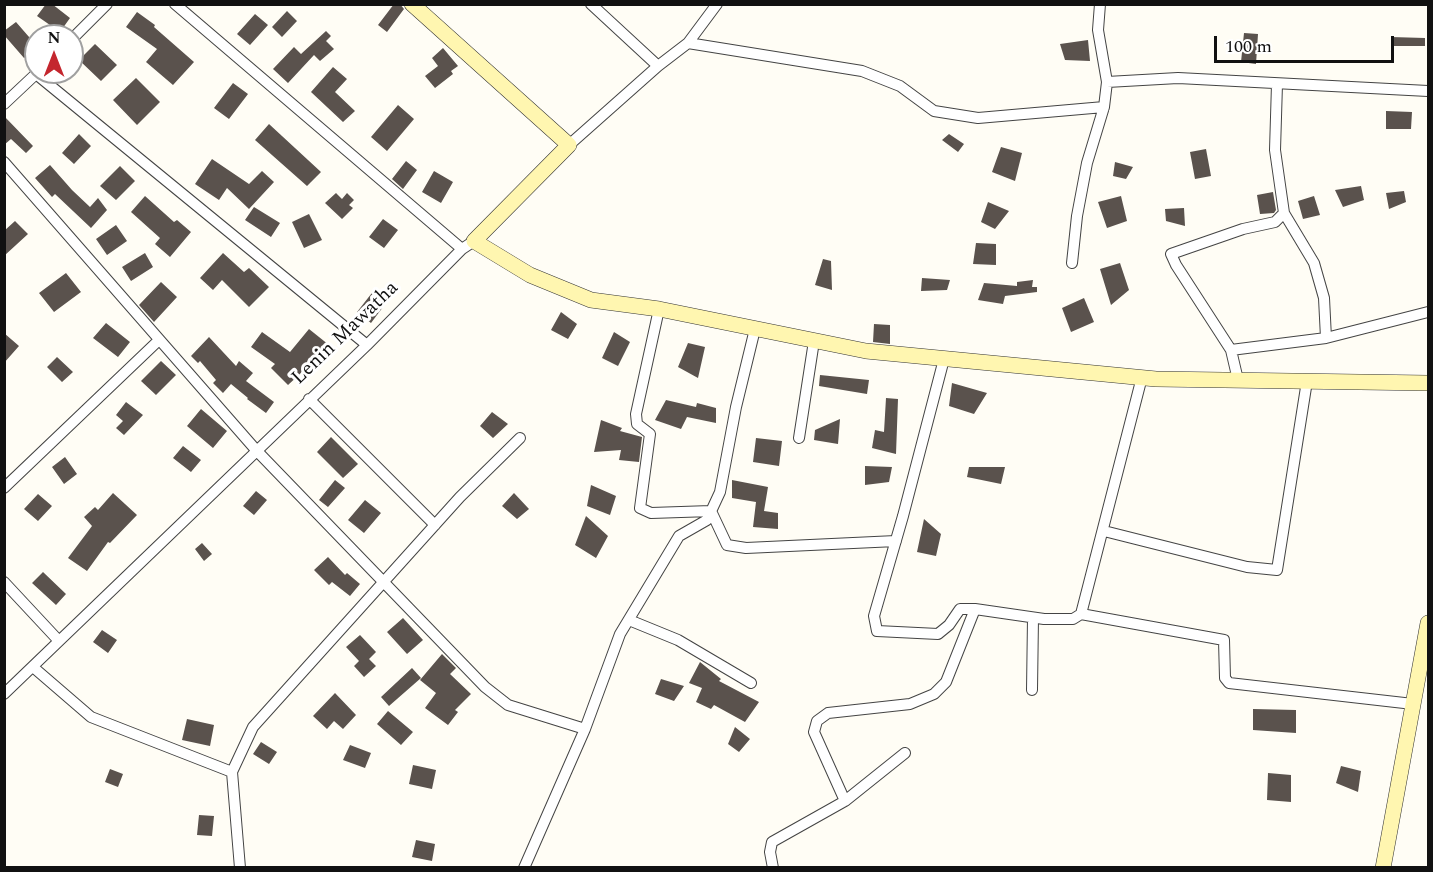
<!DOCTYPE html>
<style>
body{margin:0}
#map{position:relative;width:1433px;height:872px;overflow:hidden;background:#fffdf5;font-family:Spectral,serif}
canvas{display:block}
.frame{position:absolute;inset:0;border:6px solid #111;pointer-events:none}
.north{position:absolute;left:24px;top:24px;width:60px;height:60px;box-sizing:border-box;background:#fff;border:2px solid #a0a0a0;border-radius:50%;rotate:0deg;font-size:16px;font-weight:700;line-height:24px;text-align:center;color:#111}
.north::after{content:'';display:block;margin:auto;width:21px;height:27px;background:#c4262e;clip-path:polygon(50% 0,100% 100%,50% 72%,0 100%)}
.scale{position:absolute;left:1214px;top:36px;width:180px;height:27px;box-sizing:border-box;border:3px solid #111;border-top:0;padding-left:8px;font-size:18px;line-height:21px;white-space:nowrap;color:#111;-webkit-text-stroke:4px #fff;paint-order:stroke}
</style>
<div id="map">
<canvas width="1433" height="872"></canvas>
<div class="frame"></div>
<div class="north">N</div>
<div class="scale">100 m</div>
</div>
<script>
const ctx = document.querySelector('canvas').getContext('2d');
ctx.lineJoin = 'round';
function paint(path, color) { ctx.fillStyle = color; ctx.fill(path, 'evenodd'); }
const shape = rows => new Path2D(rows.map(r => 'M' + r).join(''));
function trace(path, color, width, dash) { ctx.strokeStyle = color; ctx.lineWidth = width; ctx.lineCap = dash ? 'butt' : 'round'; ctx.setLineDash(dash || []); ctx.stroke(path); }
function write(font, color, halo, rows, align = 'center') {
  ctx.font = font + ' Spectral,serif'; ctx.lineWidth = 6; ctx.setLineDash([]); ctx.textBaseline = 'middle'; ctx.strokeStyle = halo; ctx.fillStyle = color; for (const [text, x, y, turn = 0] of rows) {
    ctx.save(); ctx.translate(x, y); ctx.rotate((+turn || 0) * Math.PI / 180); ctx.textAlign = isNaN(turn) ? turn : align; if (halo) ctx.strokeText(text, 0, 0); ctx.fillText(text, 0, 0); ctx.restore();
  }
}
const building = shape([
 [46,4,52,4,70,18,60,32,37,16],
 [394,4,400,4,404,9,387,32,378,25],
 [287,11,297,21,282,37,272,27],
 [137,12,155,25,154,27,194,62,173,85,146,62,157,49,126,27],
 [255,14,268,25,250,45,237,34],
 [16,22,36,45,36,48,24,58,4,35,4,31],
 [326,31,331,36,326,41,334,49,320,61,314,55,288,83,273,69,294,47,301,54],
 [1244,33,1258,34,1256,64,1241,62],
 [1391,37,1425,38,1425,46,1391,46],
 [1088,40,1090,61,1065,60,1060,44],
 [95,44,117,65,101,81,79,60],
 [443,48,458,66,451,71,453,74,435,88,425,76,438,66,432,58],
 [333,67,347,79,335,92,355,111,343,122,311,92],
 [136,78,160,102,137,125,113,100],
 [233,83,248,94,229,119,214,108],
 [398,105,414,119,387,151,371,137],
 [1386,111,1412,112,1411,129,1386,129],
 [4,116,33,146,26,153,11,139,4,145],
 [269,124,321,172,307,186,255,140],
 [79,134,91,146,74,164,62,153],
 [949,134,964,144,958,152,942,140],
 [1001,147,1022,153,1015,181,992,172],
 [1206,149,1211,176,1195,179,1190,152],
 [212,159,249,184,262,171,274,182,249,209,227,188,219,200,195,184],
 [406,161,417,170,403,189,392,179],
 [1115,162,1133,167,1126,179,1113,176],
 [50,165,72,190,90,207,98,198,107,210,91,228,55,194,52,197,35,178],
 [120,166,135,181,116,200,100,186],
 [434,171,453,182,441,203,422,192],
 [1361,186,1364,200,1343,207,1335,190],
 [1404,191,1406,202,1389,209,1386,193],
 [1273,192,1276,210,1274,213,1260,214,1257,195],
 [336,193,342,199,347,193,354,200,349,205,353,208,342,219,325,203],
 [145,196,174,222,177,220,191,232,170,257,155,244,160,238,131,212],
 [1121,196,1127,221,1107,228,1098,202],
 [1314,196,1320,215,1303,219,1298,201],
 [988,202,1009,211,995,229,981,222],
 [254,207,280,223,271,237,245,220],
 [1184,208,1185,226,1166,221,1165,209],
 [309,214,322,240,304,248,292,222],
 [383,219,398,230,384,248,369,237],
 [15,221,28,234,4,256,4,231],
 [116,225,127,241,107,255,96,239],
 [976,243,996,244,996,265,973,264],
 [145,253,153,267,131,281,122,267],
 [223,253,244,272,249,268,269,287,249,307,222,280,213,290,200,278],
 [823,259,831,261,832,290,815,285],
 [1120,263,1129,290,1111,305,1100,269],
 [66,273,81,292,54,312,39,293],
 [922,278,950,280,947,290,921,291],
 [1033,280,1032,287,1037,287,1037,292,1005,296,1003,304,978,300,984,283,1017,286,1017,282],
 [161,282,177,297,154,322,139,305],
 [375,289,389,299,371,323,357,312],
 [1084,298,1094,322,1071,332,1062,308],
 [561,312,577,324,568,339,551,330],
 [106,323,130,342,118,357,93,338],
 [874,324,890,325,890,344,873,342],
 [309,329,329,345,314,363,313,362,288,385,271,368,275,364,251,347,262,332,290,352],
 [614,332,630,342,618,366,602,358],
 [4,333,19,346,4,363],
 [209,337,236,366,239,361,253,373,246,381,274,402,266,413,247,399,248,398,231,384,223,393,213,383,216,380,200,361,198,363,191,356],
 [688,343,705,347,698,378,678,367],
 [57,357,73,372,62,382,47,367],
 [161,361,176,375,156,395,141,381],
 [820,375,869,380,867,394,819,386],
 [952,383,987,393,974,414,949,406],
 [886,398,898,399,896,454,872,448,875,430,884,432],
 [666,400,696,407,697,403,716,408,716,423,687,417,681,429,655,420],
 [126,402,143,415,124,435,116,428,123,421,116,415],
 [201,409,227,431,213,448,187,426],
 [492,412,508,424,493,438,480,426],
 [840,419,838,444,814,440,815,430],
 [601,420,622,428,620,431,642,437,639,462,619,460,621,450,594,452],
 [331,437,358,464,343,478,317,452],
 [756,438,782,441,779,466,753,462],
 [183,446,201,460,191,472,173,458],
 [65,457,77,474,64,484,52,467],
 [865,466,892,467,889,482,865,485],
 [969,467,1005,467,1001,484,967,477],
 [335,480,345,488,328,507,319,500],
 [732,480,768,487,764,511,778,513,778,529,753,527,756,502,732,498],
 [591,485,616,496,610,515,587,506],
 [256,491,267,500,254,515,243,506],
 [113,493,137,515,110,543,108,542,87,571,68,558,92,526,84,517,95,507,98,510],
 [514,493,529,509,517,519,502,506],
 [38,494,52,506,38,521,24,509],
 [365,500,381,513,364,533,348,520],
 [586,516,608,536,596,558,575,545],
 [924,519,941,534,936,556,917,552],
 [202,543,212,554,204,561,195,549],
 [328,557,345,575,347,573,360,584,350,596,332,582,329,585,314,570],
 [43,572,66,594,56,605,32,583],
 [403,618,423,640,407,654,387,632],
 [102,630,117,640,108,653,93,642],
 [360,635,376,652,369,659,376,666,364,677,354,666,359,661,346,647],
 [442,654,456,668,450,674,471,694,455,710,458,712,448,725,425,708,436,693,420,680],
 [700,662,721,679,719,681,759,702,745,722,714,705,711,709,696,702,702,688,689,683],
 [412,668,421,678,389,706,381,697],
 [661,679,684,686,674,701,655,694],
 [335,693,356,715,343,729,334,721,327,729,313,716],
 [1253,709,1296,710,1296,733,1253,730],
 [388,711,413,732,401,745,377,724],
 [187,719,214,725,210,746,182,740],
 [735,727,750,739,739,752,728,744],
 [261,742,277,752,269,764,253,754],
 [350,745,371,753,365,768,343,760],
 [413,765,436,770,432,789,409,784],
 [1341,766,1361,771,1358,792,1336,783],
 [110,769,123,774,118,787,105,782],
 [1268,773,1291,775,1291,802,1267,800],
 [199,815,214,816,212,836,197,835],
 [416,840,435,844,432,861,412,857]
]);
const street = shape([
 [175,4,462,249],
 [591,4,658,66],
 [1100,4,1098,30,1107,82],
 [72,39,107,4],
 [688,43,862,71,900,86,934,111,978,118,1104,107,1107,82,1178,78,1428,91],
 [36,74,367,345],
 [4,104,38,72],
 [569,145,658,66,688,43,717,4],
 [4,162,256,450,485,687,508,705,585,729],
 [1284,213,1314,263,1324,298,1326,338],
 [1072,263,1077,216,1087,163,1104,107],
 [659,309,636,414,637,424,650,434,640,508,651,513,711,511,727,545,746,548,896,541],
 [1231,350,1326,338,1428,312],
 [944,359,903,516,874,616,877,631,938,634,949,625,960,609,975,609,1044,619,1073,619,1081,614,1142,377],
 [1238,380,1231,350,1176,265,1171,254,1243,229,1275,222,1284,213,1275,150,1277,84],
 [309,399,435,525],
 [799,438,814,341],
 [4,488,159,340],
 [1104,531,1247,567,1277,570,1307,381],
 [4,582,59,641],
 [1081,614,1224,640,1225,678,1229,683,1413,704],
 [629,620,678,640,751,683],
 [33,667,91,717,232,772],
 [1032,690,1033,618],
 [4,694,367,345,462,249,474,241],
 [845,801,814,732,817,721,828,713,910,704,934,694,946,682,975,609],
 [240,868,232,772,253,727,460,497,520,438],
 [524,868,585,729,620,634,679,536,707,520,720,492,736,407,755,329],
 [773,868,770,852,772,842,845,801,905,753]
]);
const secondary = shape([
 [412,4,569,145,474,241,530,275,591,300,659,309,866,351,1156,379,1428,383],
 [1383,868,1428,623]
]);
const streetNames = [
 ["Lenin Mawatha",346,334,-44]
];
paint(building, '#5a524d');
trace(street, '#444', 12);
trace(secondary, '#333', 16);
trace(street, '#fff', 10);
trace(secondary, '#fff6b0', 15);
write('20px', '#111', '#fff', streetNames);
</script>
